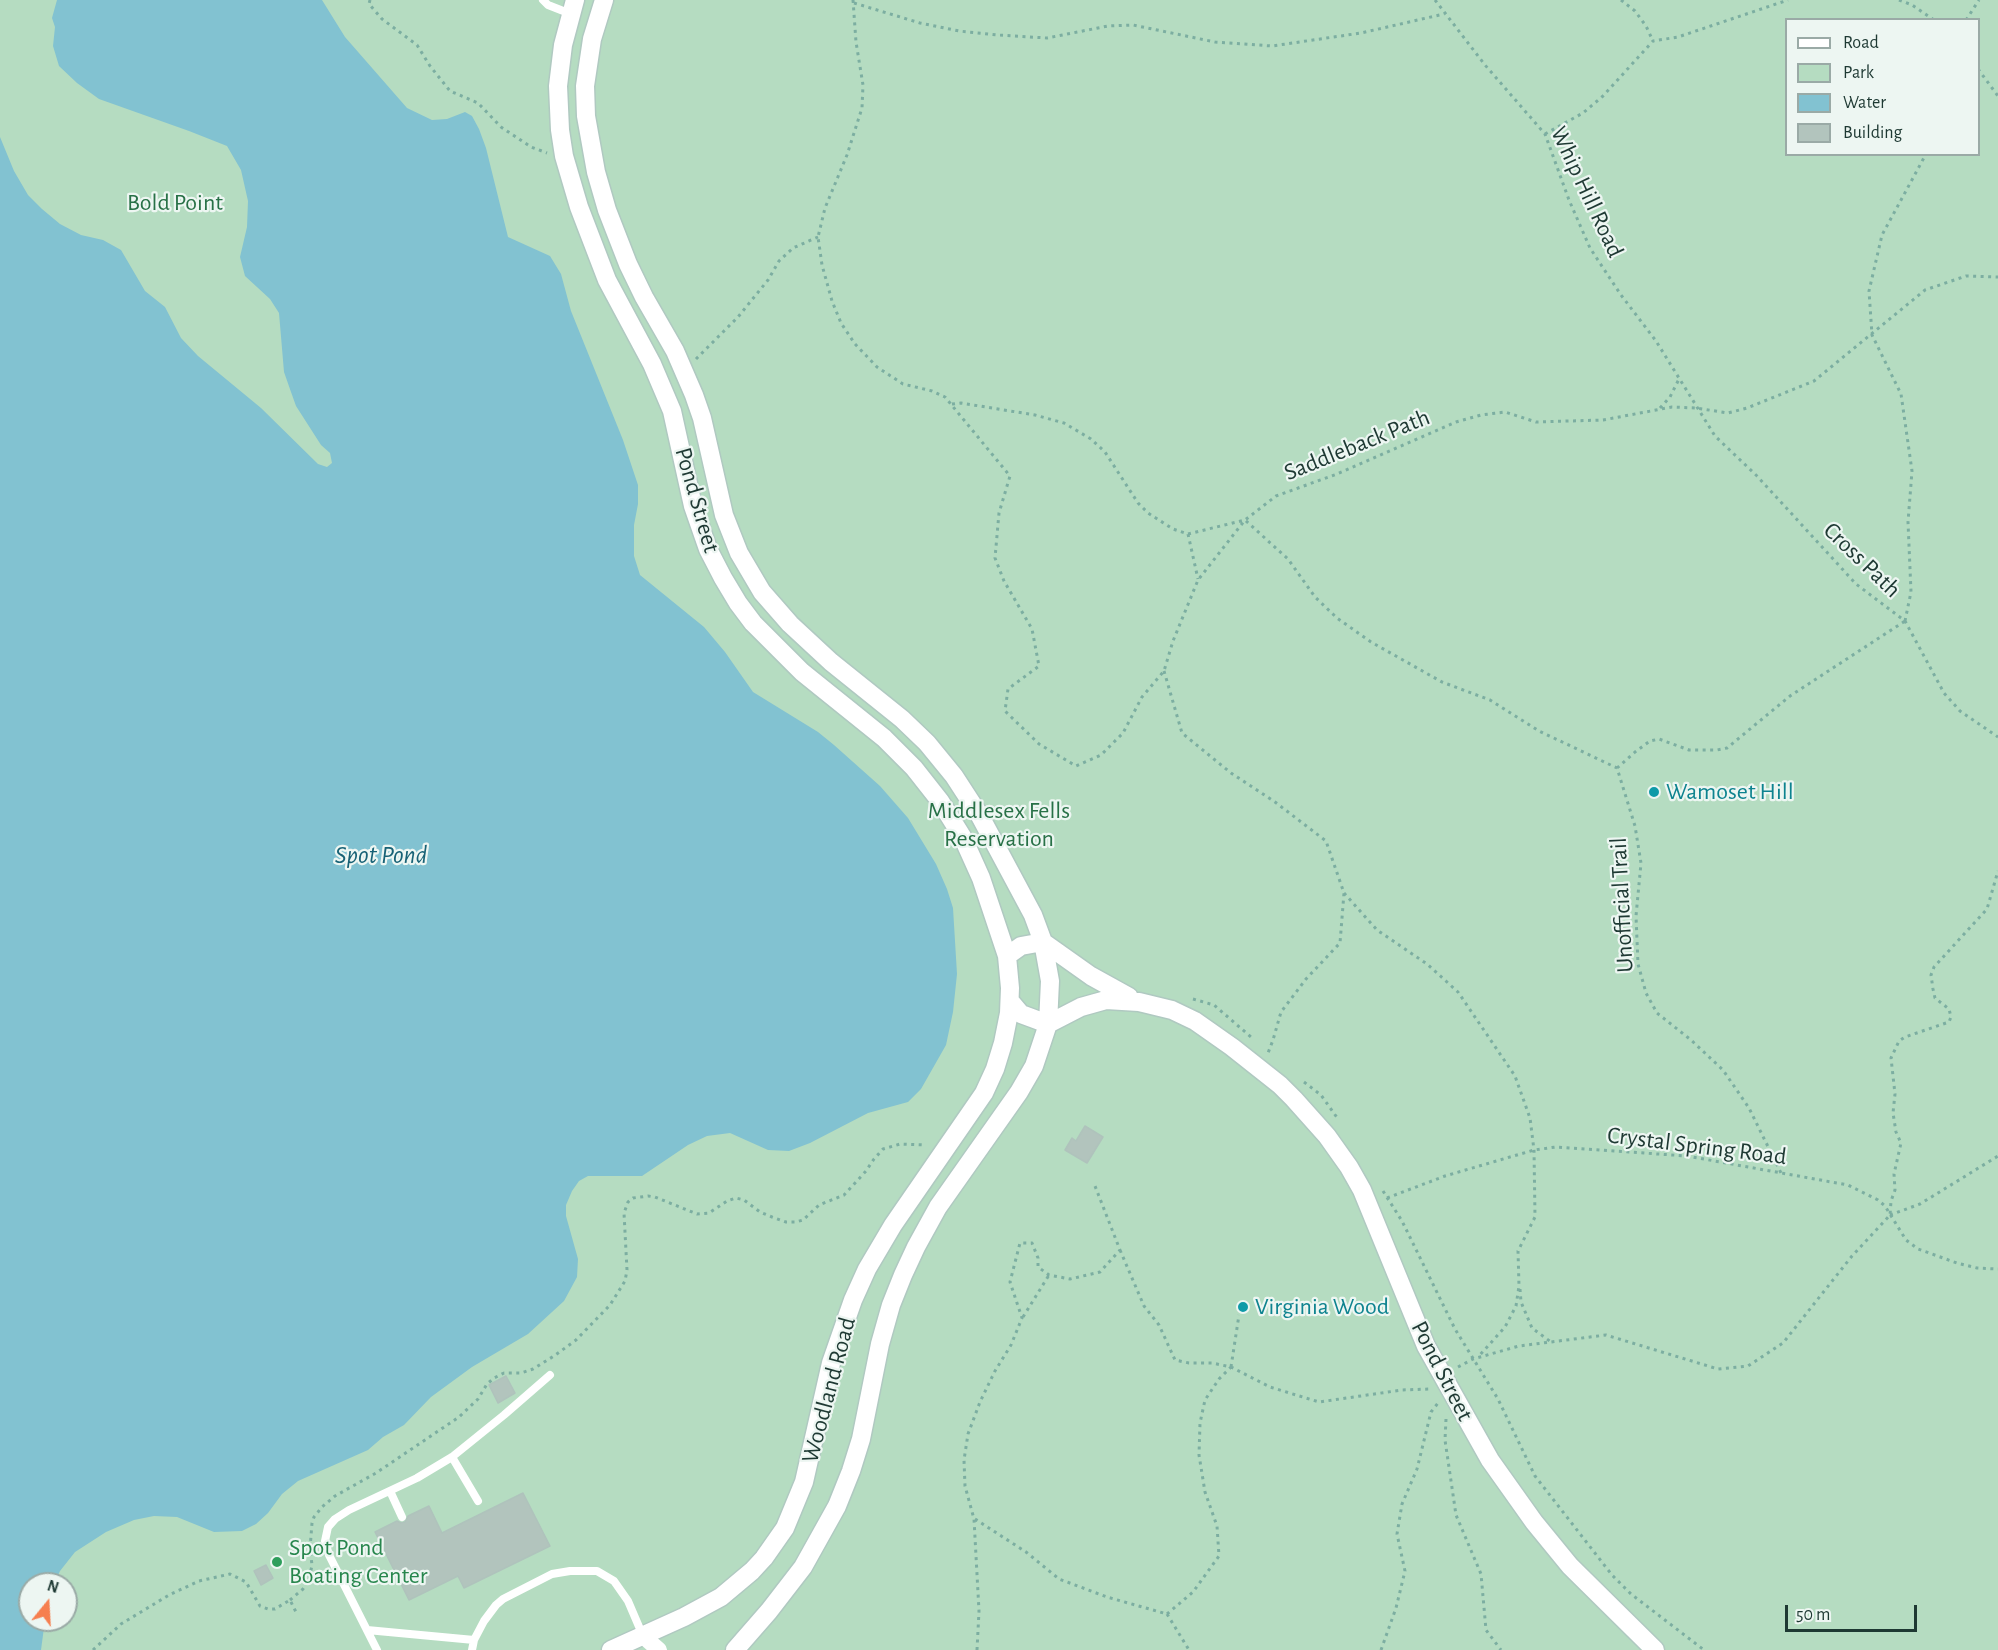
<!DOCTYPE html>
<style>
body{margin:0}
#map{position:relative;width:1998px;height:1650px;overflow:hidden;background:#ddeae4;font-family:"Alegreya Sans",sans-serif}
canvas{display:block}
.legend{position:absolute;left:1785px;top:18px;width:195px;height:138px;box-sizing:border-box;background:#edf6f2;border:2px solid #9aaaa6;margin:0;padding:8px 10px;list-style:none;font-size:18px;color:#1e3933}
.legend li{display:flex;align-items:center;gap:12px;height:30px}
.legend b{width:30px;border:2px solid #9aaaa6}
.north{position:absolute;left:18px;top:1572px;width:60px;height:60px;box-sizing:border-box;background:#edf6f2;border:2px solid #9aaaa6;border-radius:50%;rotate:18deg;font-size:16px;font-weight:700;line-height:24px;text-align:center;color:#1e3933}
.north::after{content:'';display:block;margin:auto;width:21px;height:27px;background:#f67f4f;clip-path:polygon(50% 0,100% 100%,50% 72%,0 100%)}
.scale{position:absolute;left:1785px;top:1605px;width:132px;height:27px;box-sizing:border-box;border:3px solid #1e3933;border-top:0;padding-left:8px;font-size:18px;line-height:21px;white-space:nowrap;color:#1e3933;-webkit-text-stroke:4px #edf6f2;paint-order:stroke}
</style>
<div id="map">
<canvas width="1998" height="1650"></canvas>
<ul class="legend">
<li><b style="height:8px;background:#fff"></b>Road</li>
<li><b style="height:16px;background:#b5dcc1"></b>Park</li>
<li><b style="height:16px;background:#82c2d1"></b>Water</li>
<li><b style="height:16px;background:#b2c4bd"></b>Building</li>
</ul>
<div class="north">N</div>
<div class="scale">50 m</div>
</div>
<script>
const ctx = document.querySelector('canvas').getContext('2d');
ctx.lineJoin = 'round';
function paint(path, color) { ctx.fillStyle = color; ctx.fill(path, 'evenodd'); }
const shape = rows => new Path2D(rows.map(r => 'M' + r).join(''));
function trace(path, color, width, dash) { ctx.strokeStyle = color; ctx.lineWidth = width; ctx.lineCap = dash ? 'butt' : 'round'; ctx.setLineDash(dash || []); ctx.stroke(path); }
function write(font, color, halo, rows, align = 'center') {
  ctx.font = font + ' "Alegreya Sans",sans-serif'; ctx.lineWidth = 4.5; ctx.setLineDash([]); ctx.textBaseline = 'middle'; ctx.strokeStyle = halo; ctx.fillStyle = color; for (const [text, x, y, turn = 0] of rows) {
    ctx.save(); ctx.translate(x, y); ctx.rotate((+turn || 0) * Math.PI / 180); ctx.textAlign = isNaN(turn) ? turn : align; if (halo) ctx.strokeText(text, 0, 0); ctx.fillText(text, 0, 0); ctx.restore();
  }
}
const green = shape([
 [0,0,1998,0,1998,1650,0,1650],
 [1786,20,1978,20,1978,154,1786,154],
 [30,1584,66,1584,66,1620,30,1620]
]);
const water = shape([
 [57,0,322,0,345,37,407,108,432,120,447,119,465,112,472,116,479,129,486,148,508,237,550,256,561,274,571,311,623,440,638,485,638,504,634,525,634,556,640,575,704,627,725,652,753,692,818,732,834,745,880,786,908,818,936,864,947,889,953,908,957,974,953,1012,946,1045,921,1089,908,1102,868,1113,810,1143,789,1151,768,1150,730,1133,707,1136,688,1145,642,1176,588,1176,579,1181,572,1191,566,1205,566,1216,578,1259,577,1277,564,1301,528,1334,472,1367,431,1397,404,1425,383,1437,368,1450,298,1481,282,1494,268,1513,256,1524,242,1531,214,1532,177,1517,154,1516,134,1520,106,1532,75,1552,60,1571,54,1584,30,1584,30,1620,45,1620,41,1650,0,1650,0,137,14,171,28,195,42,209,60,224,81,235,103,240,121,250,145,291,165,307,181,338,198,356,261,408,318,464,327,467,332,463,330,453,321,445,296,406,291,392,284,372,279,313,270,299,245,276,240,257,247,227,248,201,241,170,227,146,189,131,99,99,77,83,59,66,53,46,55,27,52,18]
]);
const building = shape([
 [1085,1126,1103,1137,1087,1163,1065,1150,1072,1138,1076,1141,1085,1126],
 [506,1376,515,1393,498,1403,489,1385,506,1376],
 [523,1493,550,1546,464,1588,458,1576,409,1600,375,1532,397,1521,401,1523,405,1522,408,1516,429,1506,442,1533,523,1493],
 [266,1565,273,1578,261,1585,254,1571,266,1565]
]);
const path = shape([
 [370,0,369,4,382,19,417,45,430,66,450,91,478,103,501,127,531,147,547,153],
 [853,0,856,42,863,85,862,108,847,155,825,208,818,237,822,265,832,301,841,323,855,344,877,367,903,384,932,391,945,397,1010,476,999,513,995,558,1004,581,1032,629,1039,666,1008,689,1005,711,1039,744,1076,766,1101,755,1123,733,1142,697,1164,671,1173,641,1198,580,1245,520,1276,496,1337,474,1456,422,1481,415,1505,412,1536,422,1603,420,1672,407,1696,408,1728,413,1747,408,1814,381,1925,290,1966,276,1998,277],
 [1435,0,1485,65,1545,134,1569,200,1590,248,1621,295,1656,341,1715,436,1757,476,1856,584,1905,621,1944,693,1960,711,1998,737],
 [1621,0,1635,11,1646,26,1653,41],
 [1899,0,1912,5,1934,20],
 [854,3,920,23,959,31,998,35,1047,38,1108,26,1133,25,1215,42,1272,46,1361,33,1444,14],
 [1966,20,1979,0],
 [1978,69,1998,96],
 [1545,134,1583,113,1603,96,1653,41,1678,37,1788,0],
 [696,359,738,317,768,280,779,261,793,248,818,237],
 [952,404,961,403,1035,415,1064,423,1091,439,1105,452,1138,503,1148,513,1173,529,1188,534,1198,579],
 [1660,408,1670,397,1680,377],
 [1188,534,1245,520,1288,559,1315,597,1337,618,1371,642,1442,682,1490,700,1539,731,1617,768,1635,826,1641,863,1636,916,1638,964,1646,993,1657,1013,1691,1040,1723,1070,1749,1108,1781,1173],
 [1905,621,1911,592,1908,522,1912,471,1901,394,1872,335,1869,291,1882,235,1926,154],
 [1164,671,1182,733,1231,773,1275,802,1326,841,1344,893,1340,943,1306,979,1281,1012,1273,1040,1268,1053],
 [1617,768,1635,752,1650,741,1659,739,1689,750,1717,750,1727,748,1790,696,1905,621],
 [1344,893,1377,930,1427,964,1458,992,1515,1076,1530,1118,1534,1150,1535,1217,1518,1251,1519,1286,1516,1306,1505,1327,1479,1356],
 [1193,999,1214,1005,1251,1037],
 [1304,1082,1321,1095,1338,1119],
 [1383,1191,1402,1221,1455,1329,1498,1399,1535,1476,1612,1575,1631,1594,1704,1650],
 [1387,1198,1445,1176,1534,1150,1556,1147,1687,1156,1848,1185,1878,1200,1885,1206,1906,1240,1918,1249,1957,1263,1977,1268,1998,1269],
 [1890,1215,1920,1204,1998,1156],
 [1120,1250,1144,1306,1159,1325,1175,1360,1189,1363,1212,1363,1231,1367,1270,1387,1319,1402,1402,1390,1430,1389],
 [1520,1289,1521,1302,1532,1328,1551,1342],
 [1023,1317,1049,1275],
 [1231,1367,1239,1315],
 [1458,1367,1473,1359,1519,1346,1606,1335,1718,1369,1748,1366,1783,1343,1852,1256,1890,1215,1891,1201,1895,1190,1894,1174,1901,1143,1896,1132,1893,1113,1895,1094,1891,1058,1899,1041,1905,1037,1949,1022,1951,1017,1949,1009,1935,998,1933,989,1931,975,1934,967,1987,909,1998,871],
 [1446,1419,1445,1440,1456,1515,1481,1574,1486,1630,1501,1650],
 [975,1519,1026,1552,1059,1579,1107,1597,1167,1614],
 [290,1600,303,1589,309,1580,312,1565,310,1549,312,1523,314,1517,322,1507,335,1496,376,1473,459,1417,478,1399,487,1384,494,1378,504,1373,521,1373,533,1369,554,1356,576,1340,610,1305,625,1281,627,1270,624,1213,628,1202,633,1198,648,1196,655,1197,697,1214,709,1213,727,1201,736,1198,744,1200,760,1212,772,1217,786,1222,796,1222,803,1220,819,1205,844,1195,866,1171,874,1159,883,1149,900,1144,926,1145],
 [1167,1614,1193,1592,1219,1556,1217,1526,1205,1492,1199,1455,1200,1423,1205,1400,1219,1379,1231,1367],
 [1167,1614,1189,1650],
 [93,1650,121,1624,169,1595,199,1581,230,1574,246,1582,260,1606,268,1609,275,1609,290,1600,297,1614],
 [977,1650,979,1611,974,1519,965,1486,964,1460,968,1434,980,1402,995,1371,1011,1345,1022,1318,1010,1282,1020,1243,1032,1243,1038,1258,1038,1267,1049,1275,1070,1279,1100,1272,1120,1250,1095,1186],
 [1381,1650,1396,1608,1405,1571,1397,1534,1402,1504,1417,1469,1431,1412,1438,1403]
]);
const service = shape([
 [543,0,548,5,571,14],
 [452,1457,478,1501],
 [390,1491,402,1517],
 [367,1630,474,1640],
 [377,1650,329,1555,325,1541,328,1527,335,1519,349,1510,417,1478,452,1457,504,1415,550,1375],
 [472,1650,474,1640,484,1621,496,1605,503,1599,552,1574,570,1571,597,1571,614,1581,628,1601,643,1636]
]);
const minor = shape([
 [643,1636,659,1650]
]);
const secondary = shape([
 [575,0,563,45,558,86,560,130,564,156,579,207,607,280,652,364,672,411,693,506,708,549,723,578,738,603,753,623,802,672,884,738,914,768,940,801,963,838,981,878,1007,956,1010,988,1009,1013,1003,1043,995,1069,984,1093,893,1225,867,1269,853,1300,831,1363,804,1482,785,1528,764,1558,752,1571,721,1597,684,1617,611,1650],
 [604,0,592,39,585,86,586,116,596,172,607,210,628,264,644,297,675,351,694,395,702,418,724,515,739,553,762,592,790,624,831,662,902,719,927,743,954,776,980,816,1033,915,1043,942,1050,981,1048,1024,1034,1066,1019,1092,938,1207,916,1247,903,1275,891,1305,880,1344,861,1439,851,1471,837,1506,803,1567,769,1611,735,1650],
 [1007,956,1021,946,1043,942,1091,976,1129,997],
 [1010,1001,1021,1014,1048,1024,1081,1007,1106,1000,1139,1002,1172,1010,1195,1021,1232,1047,1280,1085,1294,1099,1327,1136,1349,1167,1362,1190,1426,1346,1490,1460,1534,1522,1570,1566,1655,1650]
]);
const markers = [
 [1654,792,6,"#0f9aa8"],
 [1243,1307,6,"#0f9aa8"],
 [277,1562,6,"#2e9e5b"]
];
const streetNames = [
 ["Whip Hill Road",1587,192,65],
 ["Saddleback Path",1357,445,-22],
 ["Pond Street",697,500,74],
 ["Cross Path",1862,560,44],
 ["Unofficial Trail",1622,905,-93],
 ["Crystal Spring Road",1697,1146,7],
 ["Pond Street",1442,1371,63],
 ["Woodland Road",829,1390,-75]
];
const parkNames = [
 ["Bold Point",175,203],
 ["Middlesex Fells",999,811],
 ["Reservation",999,839]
];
const cultureNames = [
 ["Wamoset Hill",1666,792],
 ["Virginia Wood",1255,1307]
];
const leisureNames = [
 ["Spot Pond",289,1548],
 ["Boating Center",289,1576]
];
const waterNames = [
 ["Spot Pond",381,855]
];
paint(green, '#b5dcc1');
paint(water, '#82c2d1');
paint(building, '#b2c4bd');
trace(building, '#afc3bc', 1.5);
trace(secondary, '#b0c9c1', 21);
trace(path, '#7caea1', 3, [3, 4.5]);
trace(service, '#fff', 8);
trace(minor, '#fff', 16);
trace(secondary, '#fff', 18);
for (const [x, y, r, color] of markers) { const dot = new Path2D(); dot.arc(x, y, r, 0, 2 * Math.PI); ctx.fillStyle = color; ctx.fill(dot); trace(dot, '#edf6f2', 2); }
write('24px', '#1e3933', '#edf6f2', streetNames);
write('24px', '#287147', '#edf6f2', parkNames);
write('24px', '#0d838f', '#edf6f2', cultureNames, 'left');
write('24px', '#27864d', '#edf6f2', leisureNames, 'left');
write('italic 26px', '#186276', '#edf6f2', waterNames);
</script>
